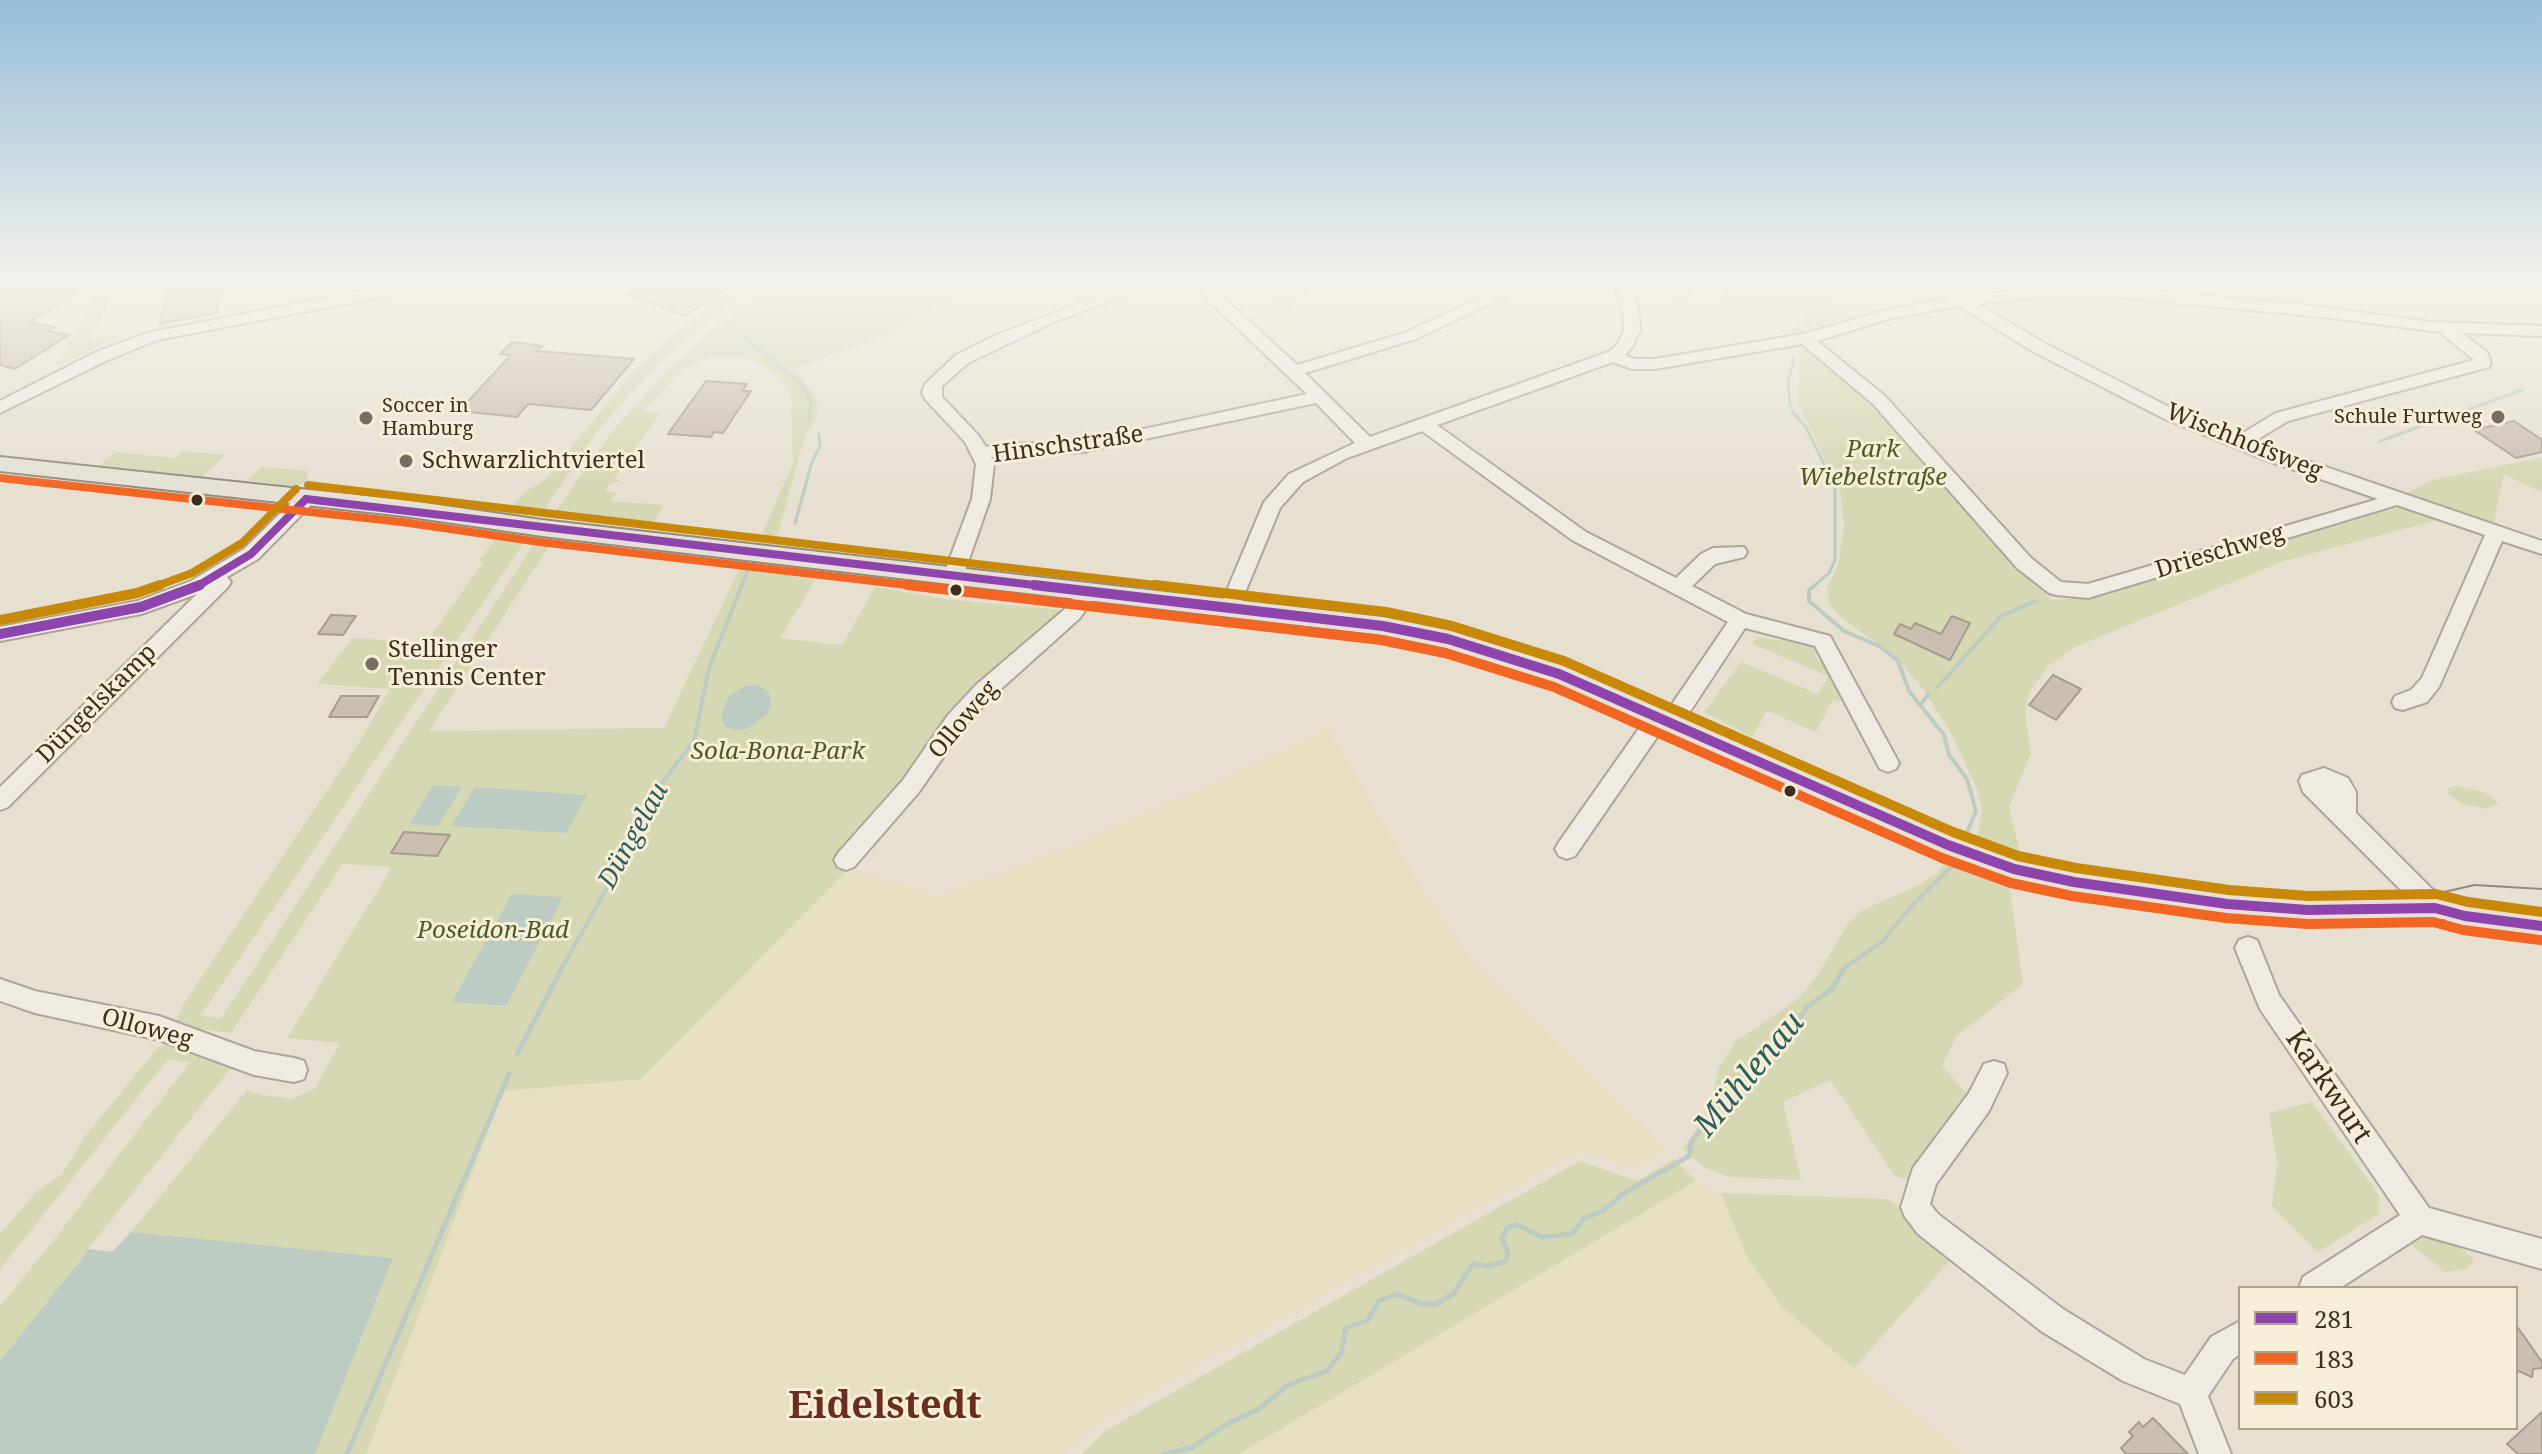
<!DOCTYPE html>
<meta charset="utf-8">
<style>
body{margin:0}
#map{position:relative;width:2542px;height:1454px;overflow:hidden;background:#e7e0d1;font-family:"Noto Serif",serif}
canvas{display:block}
.legend{position:absolute;left:2238px;top:1286px;width:280px;height:144px;box-sizing:border-box;background:#f7eed8;border:2px solid #ada18e;margin:0;padding:10px 14px;list-style:none;font-size:24px;color:#3d2e20}
.legend li{display:flex;align-items:center;gap:16px;height:40px}
.legend b{width:40px;border:2px solid #ada18e}
</style>
<div id="map">
<canvas width="2542" height="1454"></canvas>
<ul class="legend">
<li><b style="height:10px;background:#8e44ad"></b>281</li>
<li><b style="height:10px;background:#f26522"></b>183</li>
<li><b style="height:10px;background:#c88808"></b>603</li>
</ul>
</div>
<script>
const ctx = document.querySelector('canvas').getContext('2d');
ctx.lineJoin = 'round';
function paint(path, color) { ctx.fillStyle = color; ctx.fill(path, 'evenodd'); }
const shape = rows => new Path2D(rows.map(r => 'M' + r).join(''));
function trace(path, color, width, dash) { ctx.strokeStyle = color; ctx.lineWidth = width; ctx.lineCap = dash ? 'butt' : 'round'; ctx.setLineDash(dash || []); ctx.stroke(path); }
function write(font, color, halo, rows, align = 'center') {
  ctx.font = font + ' "Noto Serif",serif'; ctx.lineWidth = 6; ctx.setLineDash([]); ctx.textBaseline = 'middle'; ctx.strokeStyle = halo; ctx.fillStyle = color; for (const [text, x, y, turn = 0] of rows) {
    ctx.save(); ctx.translate(x, y); ctx.rotate((+turn || 0) * Math.PI / 180); ctx.textAlign = isNaN(turn) ? turn : align; if (halo) ctx.strokeText(text, 0, 0); ctx.fillText(text, 0, 0); ctx.restore();
  }
}
const farmland = shape([
 [1329,730,1422,890,1459,942,1482,970,1667,1149,1628,1167,1590,1154,1573,1154,1104,1418,1063,1454,366,1454,503,1090,641,1078,850,868,939,897,1092,837],
 [1696,1181,1721,1193,1747,1257,1782,1307,1964,1454,1239,1454]
]);
const green = shape([
 [99,286,117,286,90,340,125,335,59,365],
 [736,286,758,286,710,320,650,372,597,432,543,512,513,506,526,491,545,480,628,378,661,345],
 [773,286,975,286,884,336,793,369,813,393,818,408,815,423,805,435,778,533,772,539,761,537,793,463,791,393,776,372,749,358,709,357,682,369,643,412,661,413,633,451,641,453,631,455,624,465,632,466,630,469,621,469,614,479,622,481,611,483,605,491,616,493,611,501,664,505,651,525,555,512,611,433,663,374,720,323],
 [1269,286,1310,286,1307,294,1286,313,1262,293],
 [1722,286,1817,286,1851,317,1785,336,1807,318,1762,309,1728,311,1719,307,1717,296,1725,296],
 [1801,348,1817,352,1873,404,2051,600,2087,598,2400,507,2441,519,2284,561,2075,647,2048,666,2029,693,2025,712,2031,754,2009,806,2020,853,1977,840,1982,811,1978,791,1952,735,1924,690,1895,656,1842,618,1830,605,1827,587,1838,565,1844,527,1840,491,1799,405,1799,351],
 [183,451,226,455,202,477,100,465,115,452,174,458],
 [2542,457,2542,492,2504,475,2493,525,2402,496,2432,480],
 [262,467,308,471,308,476,303,483,295,486,246,480],
 [499,534,526,540,200,1016,221,1018,536,541,553,540,429,731,664,728,741,566,816,579,780,638,842,645,875,587,945,599,1063,610,969,702,835,860,849,868,641,1079,503,1091,366,1454,315,1454,393,1258,131,1232,247,1090,263,1095,292,1099,315,1088,338,1047,339,1043,287,1038,392,867,343,864,231,1033,174,1026,183,1005,360,741,390,689,317,684,352,638,426,643,483,562,479,561],
 [1757,637,1812,645,1816,657,1830,662,1846,700,1832,701,1816,732,1767,711,1752,737,1704,712,1741,662,1818,694,1828,676,1752,644],
 [2456,786,2483,792,2498,803,2487,809,2463,804,2448,794,2449,788],
 [1949,857,2009,883,2023,984,1956,1037,1942,1066,1968,1095,1907,1179,1895,1176,1830,1080,1783,1102,1801,1180,1730,1177,1703,1167,1683,1149,1711,1107,1719,1067,1735,1042,1798,999,1817,976,1849,922,1862,910,1913,888,1937,873],
 [173,1044,203,1049,231,1068,0,1361,0,1306,53,1241,190,1062,168,1059,0,1269,0,1234,37,1191,61,1175,84,1138,158,1047],
 [2312,1102,2379,1195,2379,1214,2318,1252,2272,1206,2277,1162,2269,1113],
 [1674,1159,1696,1181,1239,1454,1081,1454,1105,1431,1580,1161,1638,1181],
 [1721,1193,1888,1199,1910,1214,1954,1256,1854,1368,1782,1307,1747,1257],
 [2434,1238,2452,1240,2474,1260,2467,1269,2445,1272,2411,1244,2418,1239]
]);
const water = shape([
 [759,685,769,693,771,703,767,715,746,729,734,730,726,727,721,718,728,697,745,686],
 [433,785,462,787,438,826,409,824],
 [475,787,587,795,566,833,451,826],
 [512,894,563,897,506,1006,452,1002],
 [131,1232,393,1258,315,1454,0,1454,0,1361,89,1249,112,1252]
]);
const streamFar2 = shape([
 [1794,286,1810,317,1808,325],
 [1746,292,1799,296],
 [728,324,795,379,807,393,811,404,809,420],
 [1790,406,1788,382,1794,358],
 [1792,411,1806,427,1835,487,1835,560,1829,573,1813,587],
 [2380,441,2522,390],
 [795,523,812,462,820,446,819,434],
 [741,587,749,567]
]);
const streamFar1 = shape([
 [1815,585,1809,590,1809,601,1844,631,1879,646,1898,661,1909,691,1944,735,1949,755,1967,779,1976,811,1966,835],
 [1938,687,2001,616,2036,601],
 [1920,705,1929,694],
 [562,968,613,877,656,791,694,741,709,668,742,585],
 [1844,968,1882,942,1908,910,1953,865]
]);
const stream = shape([
 [517,1054,563,966],
 [347,1454,509,1074],
 [1164,1454,1191,1448,1229,1423,1259,1409,1288,1385,1327,1371,1341,1353,1346,1328,1367,1321,1379,1301,1398,1294,1421,1304,1436,1304,1453,1294,1473,1264,1488,1266,1506,1261,1508,1253,1502,1238,1507,1228,1517,1225,1542,1237,1572,1234,1584,1218,1603,1211,1623,1194,1689,1156,1691,1143,1737,1079,1793,1028,1807,1007,1832,989,1846,966]
]);
const building = shape([
 [7,286,89,286,29,322,54,327,47,331,69,335,15,369,0,365,0,290,7,286],
 [170,286,222,286,216,313,159,324,170,286],
 [640,286,731,286,685,316,627,294,640,286],
 [512,342,543,346,537,351,634,359,591,410,528,404,517,417,459,411,511,355,500,354,512,342],
 [706,381,747,384,742,391,751,391,723,433,714,432,711,437,668,434,706,381],
 [2514,421,2542,440,2542,452,2516,458,2474,430,2514,421],
 [331,615,356,616,343,635,318,634,331,615],
 [1952,616,1970,623,1950,660,1894,634,1900,624,1911,629,1915,623,1941,634,1952,616],
 [2053,675,2081,689,2056,720,2029,705,2053,675],
 [341,696,379,696,367,717,329,717,341,696],
 [404,832,450,835,437,856,391,853,404,832],
 [2516,1325,2542,1362,2542,1368,2533,1369,2532,1377,2516,1370,2516,1325],
 [2542,1412,2542,1454,2518,1454,2507,1444,2542,1412],
 [2153,1418,2188,1454,2126,1454,2121,1448,2133,1436,2129,1432,2139,1422,2143,1427,2153,1418]
]);
const minor = shape([
 [386,286,421,286,413,291,157,340,108,360,0,413,0,401,96,352,147,333,386,286],
 [1126,286,1151,286,1056,321,968,363,942,386,942,397,979,436,986,447,1001,444,1083,442,1307,394,1193,286,1211,286,1297,365,1404,333,1506,286,1528,286,1416,339,1305,373,1370,437,1608,352,1618,344,1624,330,1623,311,1615,286,1684,286,1691,291,1683,296,1633,293,1639,311,1640,330,1633,346,1625,355,1635,359,1655,359,1803,334,1886,310,1951,298,1941,286,1958,286,1966,296,2053,286,2105,286,2322,307,2430,322,2542,326,2542,336,2462,333,2487,352,2491,363,2489,367,2288,421,2253,442,2542,541,2542,554,2502,541,2439,687,2427,702,2403,710,2395,708,2392,702,2395,696,2411,690,2422,678,2485,535,2397,505,2088,598,2056,595,2049,593,2017,568,1873,404,1802,344,1655,369,1632,369,1613,362,1437,425,1586,532,1676,578,1701,554,1713,548,1744,547,1747,552,1744,557,1715,564,1692,586,1746,614,1830,636,1899,763,1896,769,1888,772,1880,769,1815,646,1745,628,1680,727,1664,727,1575,856,1567,859,1559,856,1555,849,1559,842,1652,710,1668,710,1728,622,1572,540,1422,431,1347,458,1303,482,1280,508,1237,612,1223,612,1220,607,1264,502,1289,474,1355,443,1316,403,1083,452,991,457,994,464,990,499,964,574,961,579,947,579,944,574,972,499,976,464,965,442,925,399,922,393,925,384,956,355,996,335,1126,286],
 [2054,296,2103,296,2322,317,2440,332,2474,360,2276,413,2238,436,2177,411,2046,344,1978,304,2054,296],
 [1959,306,2034,352,2165,419,2263,459,2378,499,2088,584,2061,582,2031,558,1885,396,1817,341,1888,319,1959,306],
 [306,493,313,495,315,499,313,503,258,559,227,577,231,582,228,587,8,807,0,810,0,787,197,594,141,614,0,641,0,627,138,601,191,581,244,549,299,495,306,493],
 [1089,583,1099,590,1080,618,992,697,964,727,919,792,854,867,846,870,838,867,834,860,838,853,903,780,948,715,976,685,1066,608,1082,585,1089,583],
 [2324,768,2348,778,2356,792,2356,813,2444,901,2447,908,2444,915,2435,918,2426,915,2303,792,2299,781,2302,775,2324,768],
 [2248,937,2257,940,2279,995,2429,1208,2542,1239,2542,1269,2422,1235,2340,1288,2299,1288,2303,1277,2400,1215,2260,1009,2235,948,2239,940,2248,937],
 [0,979,35,991,159,1016,254,1051,294,1058,304,1061,307,1070,304,1079,294,1082,254,1075,159,1040,35,1013,0,1001,0,979],
 [1994,1061,2004,1064,2007,1073,1989,1111,1936,1184,1930,1204,1938,1214,2063,1309,2144,1359,2185,1375,2211,1337,2240,1321,2240,1354,2233,1359,2208,1396,2231,1454,2199,1454,2180,1404,2123,1381,2041,1331,1918,1234,1905,1217,1901,1207,1913,1168,1969,1093,1984,1064,1994,1061]
]);
const major = shape([
 [0,457,404,500,542,520,1383,617,1448,630,1569,667,1959,836,2016,857,2074,869,2227,891,2308,897,2435,895,2475,886,2542,890,2542,939,2459,928,2448,924,2445,919,2308,923,2227,917,2074,895,2014,881,1937,854,1549,681,1446,648,1383,635,542,536,404,516,0,471,0,457]
]);
const bus1Far1 = shape([
 [306,499,1051,587],
 [196,587,251,554,306,499]
]);
const bus1 = shape([
 [1034,585,1383,626,1448,639,1559,674,1948,845,2014,869,2074,882,2227,904,2308,910,2435,908,2465,916,2542,926],
 [0,634,141,607,200,585]
]);
const bus2Far1 = shape([
 [0,478,402,522,540,542,924,587]
]);
const bus2 = shape([
 [907,585,1381,640,1445,653,1554,687,1942,858,2011,883,2072,896,2226,918,2308,924,2433,922,2463,930,2540,940]
]);
const bus3Far1 = shape([
 [308,485,1172,587],
 [154,587,192,573,242,543,296,489]
]);
const bus3 = shape([
 [1155,585,1386,612,1452,626,1564,661,1953,832,2018,856,2076,868,2229,890,2308,896,2436,894,2468,902,2542,912],
 [0,620,137,593,160,585]
]);
const markers = [
 [2498,417,8,"#786c5e"],
 [366,418,8,"#786c5e"],
 [406,461,8,"#786c5e"],
 [197,500,7,"#3d2e20"],
 [956,590,7,"#3d2e20"],
 [372,664,8,"#786c5e"],
 [1790,791,7,"#3d2e20"]
];
const farPoinames = [
 ["Soccer in",382,406],
 ["Hamburg",382,429],
 ["Schule Furtweg",2482,417,"right"]
];
const streetNames = [
 ["Wischhofsweg",2244,442,22],
 ["Hinschstraße",1068,445,-8],
 ["Drieschweg",2220,552,-17],
 ["Düngelskamp",97,704,-45],
 ["Olloweg",964,720,-50],
 ["Olloweg",147,1029,15]
];
const parkNames = [
 ["Park",1873,450],
 ["Wiebelstraße",1873,478],
 ["Sola-Bona-Park",778,752],
 ["Poseidon-Bad",493,931]
];
const poiNames = [
 ["Schwarzlichtviertel",422,461],
 ["Stellinger",388,650],
 ["Tennis Center",388,678]
];
const waterNames = [
 ["Düngelau",634,836,-61]
];
const nearStreetnames = [
 ["Karkwurt",2328,1087,56]
];
const nearWaternames = [
 ["Mühlenau",1750,1075,-50]
];
const nearDistrictnames = [
 ["Eidelstedt",885,1407]
];
paint(farmland, '#e6dfc2');
paint(green, '#d6d7b3');
paint(water, '#bcccc2');
trace(streamFar2, '#bcccc2', 3);
trace(streamFar1, '#bcccc2', 4);
trace(stream, '#bcccc2', 5);
paint(building, '#cbbfb2');
trace(building, '#a89c90', 2);
trace(minor, '#ada599', 4);
trace(major, '#928b80', 4);
paint(minor, '#efebe3');
paint(major, '#e6e1d4');
trace(bus1Far1, '#8e44ad', 8);
trace(bus1, '#8e44ad', 10);
trace(bus2Far1, '#f26522', 8);
trace(bus2, '#f26522', 10);
trace(bus3Far1, '#c88808', 8);
trace(bus3, '#c88808', 10);
const sky = ctx.createLinearGradient(0, 0, 0, 490);
sky.addColorStop(0, '#96bed9');
sky.addColorStop(0.58, '#f4f1ea');
sky.addColorStop(1, '#f4f1ea00');
ctx.fillStyle = sky;
ctx.fillRect(0, 0, 2542, 490);
for (const [x, y, r, color] of markers) { const dot = new Path2D(); dot.arc(x, y, r, 0, 2 * Math.PI); ctx.fillStyle = color; ctx.fill(dot); trace(dot, '#f7eed8', 3); }
write('20px', '#3d2e20', '#f7eed8', farPoinames, 'left');
write('24px', '#3d2e20', '#f7eed8', streetNames);
write('italic 24px', '#4d5a26', '#f7eed8', parkNames);
write('24px', '#3d2e20', '#f7eed8', poiNames, 'left');
write('italic 26px', '#2f5d5a', '#f7eed8', waterNames);
write('28px', '#3d2e20', '#f7eed8', nearStreetnames);
write('italic 32px', '#2f5d5a', '#f7eed8', nearWaternames);
write('bold 38px', '#6b2e1e', '#f7eed8', nearDistrictnames);
</script>
